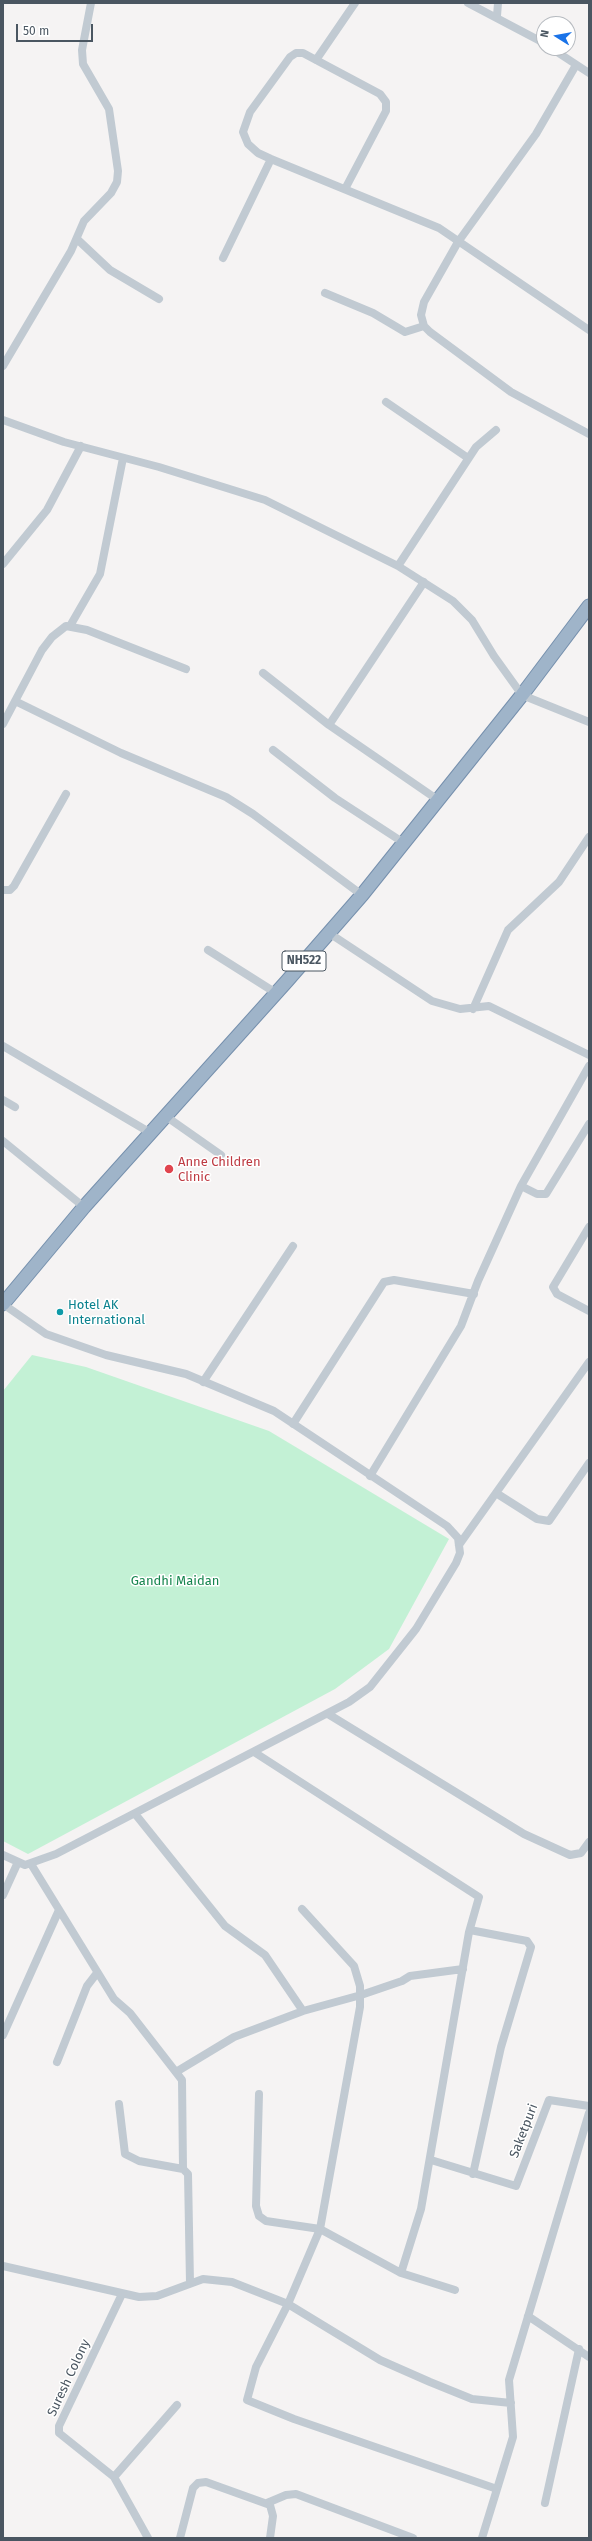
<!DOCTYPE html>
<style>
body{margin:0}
#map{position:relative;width:592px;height:2541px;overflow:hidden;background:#f5f3f3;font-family:"Fira Sans",sans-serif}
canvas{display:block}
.frame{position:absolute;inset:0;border:4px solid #4a5661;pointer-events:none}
.north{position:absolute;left:536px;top:16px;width:40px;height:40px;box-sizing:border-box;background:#fff;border:1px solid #b7bbc0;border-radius:50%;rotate:281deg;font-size:11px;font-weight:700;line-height:16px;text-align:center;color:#4a5661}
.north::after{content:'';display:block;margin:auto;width:14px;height:18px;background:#1a73e8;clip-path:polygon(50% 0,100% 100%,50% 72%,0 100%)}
.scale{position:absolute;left:16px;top:24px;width:77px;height:18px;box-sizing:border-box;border:2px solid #4a5661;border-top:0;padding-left:5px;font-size:12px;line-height:14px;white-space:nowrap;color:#4a5661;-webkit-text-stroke:3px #fff;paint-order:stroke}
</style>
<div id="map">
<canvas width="592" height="2541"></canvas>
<div class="frame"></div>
<div class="north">N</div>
<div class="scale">50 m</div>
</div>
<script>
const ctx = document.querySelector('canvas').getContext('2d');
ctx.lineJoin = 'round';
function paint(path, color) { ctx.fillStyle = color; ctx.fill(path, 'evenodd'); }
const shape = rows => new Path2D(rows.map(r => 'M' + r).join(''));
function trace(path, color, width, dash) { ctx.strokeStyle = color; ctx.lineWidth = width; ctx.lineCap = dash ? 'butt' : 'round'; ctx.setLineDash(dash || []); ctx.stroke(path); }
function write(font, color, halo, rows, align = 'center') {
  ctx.font = font + ' "Fira Sans",sans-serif'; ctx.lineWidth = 3; ctx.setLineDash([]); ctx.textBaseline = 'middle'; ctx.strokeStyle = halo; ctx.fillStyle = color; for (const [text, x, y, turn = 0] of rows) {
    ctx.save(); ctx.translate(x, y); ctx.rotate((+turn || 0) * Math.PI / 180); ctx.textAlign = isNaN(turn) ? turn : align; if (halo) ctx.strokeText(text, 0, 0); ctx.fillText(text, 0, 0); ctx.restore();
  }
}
const green = shape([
 [32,1355,86,1367,269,1431,449,1539,389,1649,335,1689,28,1854,3,1841,3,1391]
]);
const minor = shape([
 [468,3,544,43],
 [497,16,498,3],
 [551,48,589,73],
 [316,60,355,3],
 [576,65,536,134,458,242,424,302,421,315,424,326,430,332,511,392,589,434],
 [345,189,386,111,386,102,380,94,303,53,296,53,290,57,250,112,243,132,248,144,258,153,271,159,439,228,589,330],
 [77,239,110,270,159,299],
 [223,258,271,159],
 [325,293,373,313,405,332,424,326],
 [3,366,71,251,84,221,111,193,117,182,118,171,109,109,83,64,82,50,91,3],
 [386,402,468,458],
 [3,420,64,442,159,467,265,500,398,566,453,601,472,620,494,656,522,695,589,722],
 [3,564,47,510,81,446],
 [398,566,476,447,496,430],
 [70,626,100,574,123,458],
 [263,673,329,725,438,800],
 [15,701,121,753,226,797,253,814,362,895],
 [3,724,42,650,52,637,66,626,87,630,186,669],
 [329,725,424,582],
 [273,750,335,798,404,843],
 [3,890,10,890,14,886,66,794],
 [329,933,432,1001,460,1009,489,1006,589,1055],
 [208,950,276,993],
 [473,1009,508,930,559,882,589,837],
 [3,1046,149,1132],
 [3,1100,15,1107],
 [164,1115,221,1155],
 [3,1141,84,1207],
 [521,1186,537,1194,546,1194,589,1124],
 [589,1227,553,1287,557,1294,589,1311],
 [3,1304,46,1334,106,1355,186,1374,274,1411,447,1526,458,1538,460,1553,456,1563,416,1629,370,1687,349,1702,56,1854,25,1865,3,1855],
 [203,1382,293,1246],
 [293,1424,384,1282,394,1280,474,1294],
 [370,1476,461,1326,478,1281,521,1186,589,1066],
 [496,1493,537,1519,549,1521,589,1463],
 [459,1545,589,1362],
 [328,1714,524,1834,570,1855,581,1853,589,1842],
 [254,1752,479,1897,469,1932,421,2209,401,2273],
 [136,1815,225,1926,265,1955,303,2011],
 [31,1864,114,1999,130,2013,182,2080,183,2169],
 [3,1895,18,1862],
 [302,1909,354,1966,360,1986,360,2007,320,2229,288,2304,256,2367,247,2400,294,2419,497,2489],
 [470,1930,527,1941,531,1947,501,2047,473,2174],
 [3,2035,59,1910],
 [57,2062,87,1986,97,1973],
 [176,2072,234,2037,303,2011,361,1995,402,1981,410,1976,463,1969],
 [259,2094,256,2206,259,2216,266,2221,320,2229,401,2273,455,2290],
 [119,2104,125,2154,139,2161,183,2169,188,2174,190,2283],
 [431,2160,516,2186,549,2100,589,2106],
 [3,2266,139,2297,157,2296,203,2279,232,2282,288,2304,380,2360,430,2382,472,2399,511,2403],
 [122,2294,59,2426,59,2433,114,2477,148,2538],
 [528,2316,589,2357],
 [114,2477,177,2405],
 [267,2503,286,2495,296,2494,413,2538],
 [545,2503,579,2349],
 [180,2538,193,2488,198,2483,206,2482,270,2505,273,2516,270,2538],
 [482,2538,513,2437,509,2380,589,2113]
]);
const trunk = shape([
 [3,1304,84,1207,287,981,362,895,522,695,589,606]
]);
const markers = [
 [169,1169,5,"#e0444e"],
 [60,1312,4,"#0f9aa8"]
];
const shields = [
 [304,961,44]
];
const shieldNames = [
 ["NH522",304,961]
];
const healthNames = [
 ["Anne Children",178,1162],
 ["Clinic",178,1177]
];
const cultureNames = [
 ["Hotel AK",68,1305],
 ["International",68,1320]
];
const parkNames = [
 ["Gandhi Maidan",175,1581]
];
const streetNames = [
 ["Saketpuri",524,2131,-69],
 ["Suresh Colony",69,2378,-65]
];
paint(green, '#c3f1d5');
trace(trunk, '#7690ad', 15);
trace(minor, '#c1cad2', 8);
trace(trunk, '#9fb4c9', 13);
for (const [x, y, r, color] of markers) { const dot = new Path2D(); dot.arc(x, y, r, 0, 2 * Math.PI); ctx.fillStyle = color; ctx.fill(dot); trace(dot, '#fff', 1.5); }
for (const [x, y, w] of shields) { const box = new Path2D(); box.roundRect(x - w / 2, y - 10, w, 20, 3); ctx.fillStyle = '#fff'; ctx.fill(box); trace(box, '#4a5661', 1); }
write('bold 12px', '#4a5661', null, shieldNames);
write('13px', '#be3a42', '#fff', healthNames, 'left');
write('13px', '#0d838f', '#fff', cultureNames, 'left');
write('13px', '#17864f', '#fff', parkNames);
write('13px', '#4a5661', '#fff', streetNames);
</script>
